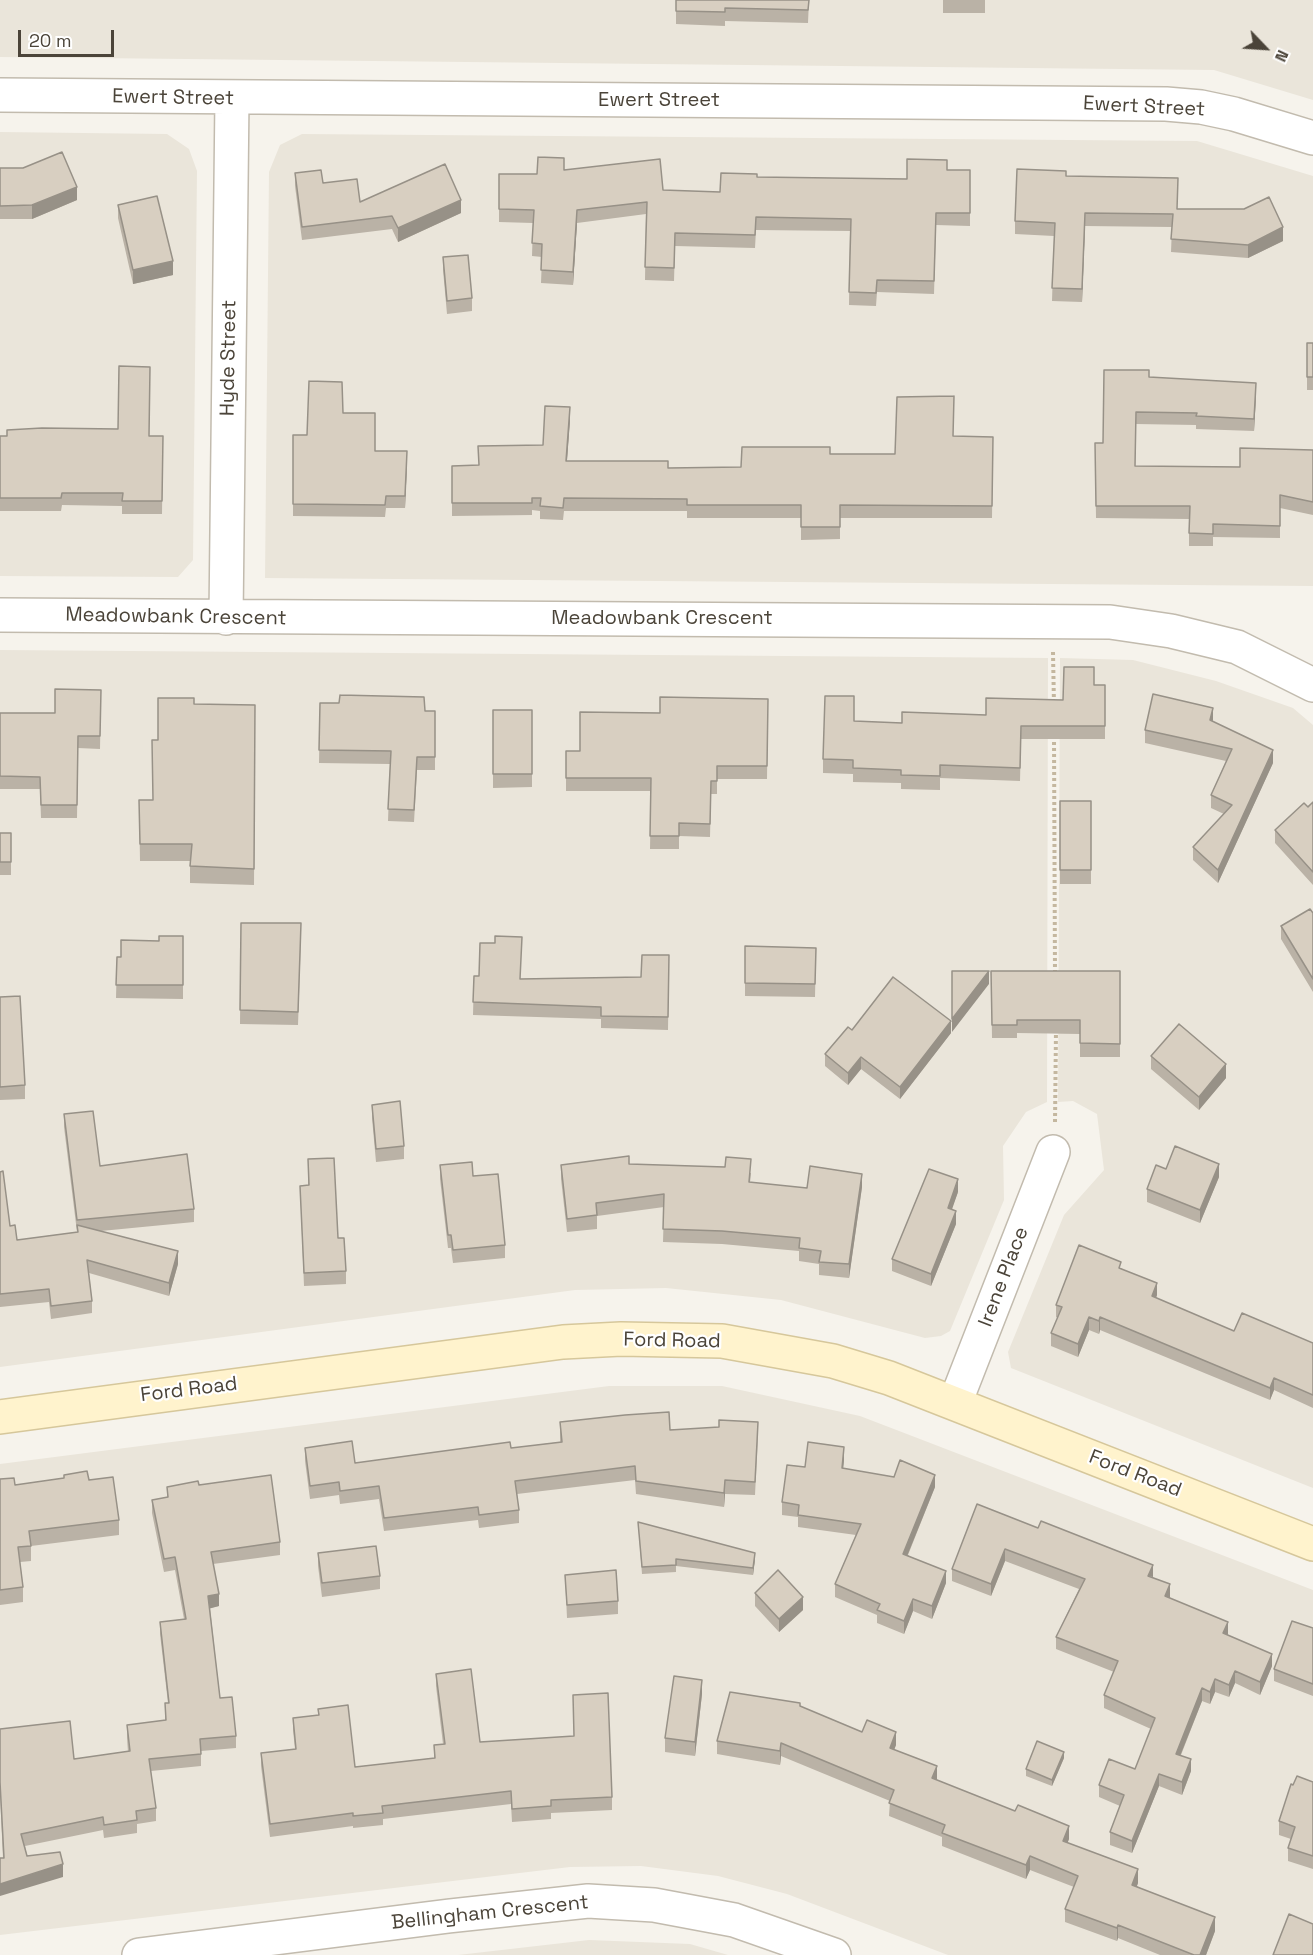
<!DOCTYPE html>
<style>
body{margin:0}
#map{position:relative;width:1313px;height:1955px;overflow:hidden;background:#f6f3ec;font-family:"Space Grotesk",sans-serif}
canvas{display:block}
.north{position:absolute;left:1235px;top:18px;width:60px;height:60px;-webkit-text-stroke:4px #fff;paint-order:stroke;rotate:115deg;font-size:16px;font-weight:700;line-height:24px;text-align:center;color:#4b4439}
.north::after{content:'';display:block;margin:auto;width:21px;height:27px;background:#4b4439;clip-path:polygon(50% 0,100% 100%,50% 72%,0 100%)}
.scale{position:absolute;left:18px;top:30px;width:96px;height:27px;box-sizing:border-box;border:3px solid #4b4439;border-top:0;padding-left:8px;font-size:18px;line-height:21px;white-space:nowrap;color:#4b4439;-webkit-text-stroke:4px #fff;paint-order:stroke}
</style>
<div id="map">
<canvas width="1313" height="1955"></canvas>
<div class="north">N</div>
<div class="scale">20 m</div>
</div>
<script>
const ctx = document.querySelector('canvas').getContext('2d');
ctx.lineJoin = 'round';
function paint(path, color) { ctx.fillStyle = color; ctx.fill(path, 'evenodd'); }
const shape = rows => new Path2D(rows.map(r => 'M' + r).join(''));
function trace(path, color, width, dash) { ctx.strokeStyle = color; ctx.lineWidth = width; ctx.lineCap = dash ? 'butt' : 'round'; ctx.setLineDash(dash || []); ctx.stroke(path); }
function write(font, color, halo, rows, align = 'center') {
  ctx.font = font + ' "Space Grotesk",sans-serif'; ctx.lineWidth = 4.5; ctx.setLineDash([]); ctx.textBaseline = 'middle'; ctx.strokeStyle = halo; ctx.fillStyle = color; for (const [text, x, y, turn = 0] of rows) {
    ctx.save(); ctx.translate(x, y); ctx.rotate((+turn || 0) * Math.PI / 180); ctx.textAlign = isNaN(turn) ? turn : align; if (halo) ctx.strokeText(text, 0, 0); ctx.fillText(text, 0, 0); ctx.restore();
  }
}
const residential = shape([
 [0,0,1313,0,1313,100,1214,70,0,57],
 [0,132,167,134,189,149,197,171,193,560,178,577,0,576],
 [302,134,1197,141,1313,176,1313,586,265,578,269,172,280,145],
 [0,650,1048,658,1047,1102,1026,1112,1003,1146,1004,1200,950,1331,941,1336,925,1338,781,1300,666,1288,575,1290,0,1367],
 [1060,658,1133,660,1216,681,1293,708,1313,725,1313,1488,1011,1368,1008,1352,1064,1215,1104,1170,1097,1114,1073,1101,1058,1102],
 [609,1386,722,1386,860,1416,1313,1590,1313,1955,948,1955,787,1894,718,1876,641,1866,570,1867,0,1935,0,1464],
 [589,1940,690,1944,728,1955,458,1955]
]);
const path = shape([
 [1053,652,1054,705],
 [1054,736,1055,975],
 [1055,1122,1056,1030]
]);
const street = shape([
 [0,95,1166,104,1201,107,1234,114,1313,138],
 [0,615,1110,622,1171,631,1237,647,1313,685],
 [226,618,232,98],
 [955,1403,1053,1152],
 [139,1955,449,1916,588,1901,654,1905,734,1920,834,1955]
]);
const secondary = shape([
 [0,1417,563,1342,621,1339,722,1341,833,1361,889,1378,1313,1544]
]);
const wall = shape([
 [676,0,809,0,808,23,725,21,725,26,676,24],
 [943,0,996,0,985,0,985,13,943,13],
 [0,168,77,200,32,219,0,219],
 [564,170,663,190,720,192,757,177,907,179,947,170,970,170,970,226,936,225,934,294,877,292,876,306,849,305,850,231,756,230,755,248,675,246,674,281,645,280,646,214,577,223,573,285,541,283,542,257,532,256,533,223,499,222,499,174,537,174],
 [295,173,323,183,360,202,461,213,398,242,392,229,302,240,295,186],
 [1066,176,1177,209,1283,241,1248,258,1171,252,1172,227,1085,226,1082,302,1052,301,1054,236,1015,234,1015,221],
 [118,205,173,275,133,284,118,218],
 [443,257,472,298,472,311,447,314,443,270],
 [1307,343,1313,343,1313,390,1307,390],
 [1149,377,1256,395,1254,431,1196,429,1196,425,1136,424,1135,466,1240,467,1313,450,1313,515,1280,508,1280,538,1213,537,1213,546,1189,546,1189,519,1096,518,1095,443,1103,443],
 [343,413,375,451,407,463,405,508,386,508,385,517,293,516,293,435,307,435],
 [570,420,567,461,668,468,741,467,830,454,895,454,953,436,993,437,992,518,840,518,840,539,801,540,801,518,687,518,687,511,564,511,563,520,540,519,540,511,532,510,532,515,452,516,452,466,479,465,543,445],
 [0,436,163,436,162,514,122,514,122,506,62,505,61,511,0,511],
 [1094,685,1105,685,1105,739,1021,739,1020,781,940,778,940,790,901,789,901,783,853,782,853,774,823,773,823,759,854,721,902,723,986,715,1063,700],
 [101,690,100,749,78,748,77,818,41,818,40,789,0,789,0,713,55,713],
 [768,699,767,779,717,779,717,794,711,794,710,837,679,836,679,849,650,849,651,791,566,791,566,751,580,751,660,713],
 [320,703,425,711,435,711,435,770,417,770,414,822,388,821,390,764,319,763],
 [194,704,255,705,254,885,190,883,190,861,140,861,139,800,153,800,158,740],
 [493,710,532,710,532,787,493,788],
 [1213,721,1273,763,1218,883,1193,860,1193,847,1224,814,1211,808,1211,795,1226,761,1145,743,1145,730],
 [1060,801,1091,801,1091,884,1060,884],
 [1313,802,1313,885,1275,843,1275,830],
 [0,833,11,833,11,875,0,875],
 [1313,913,1313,992,1281,939,1281,926],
 [241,923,301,936,298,1025,240,1024],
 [183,936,183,999,116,998,117,957,121,957,159,941],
 [745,946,816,948,815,997,745,996],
 [669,955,668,1030,601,1028,601,1019,473,1015,474,976,521,979,641,977],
 [991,971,1120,971,1120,1057,1080,1057,1080,1034,1017,1033,1017,1038,992,1038],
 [0,997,25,1085,25,1099,0,1100],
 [852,1030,951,1033,900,1099,861,1069,848,1085,825,1066,825,1054],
 [1151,1056,1226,1078,1199,1110,1151,1069],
 [372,1105,404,1146,404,1159,376,1162,372,1118],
 [64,1114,100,1166,194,1209,194,1222,101,1231,178,1264,169,1296,89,1273,92,1301,92,1313,51,1319,49,1302,0,1307,0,1172,10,1226,17,1240,77,1232,64,1127],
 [308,1159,346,1271,346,1284,304,1286,300,1186,308,1185],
 [629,1164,751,1173,750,1183,807,1188,862,1187,849,1278,819,1275,819,1264,799,1261,799,1251,722,1244,663,1242,664,1207,597,1216,597,1229,567,1232,561,1179,561,1165],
 [440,1165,473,1176,505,1245,505,1258,453,1263,451,1248,448,1248,440,1179],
 [1166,1169,1219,1177,1200,1223,1147,1202,1147,1189],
 [958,1192,951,1210,956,1224,931,1286,892,1271,892,1259],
 [1121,1268,1157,1295,1156,1298,1234,1331,1313,1343,1313,1408,1274,1390,1270,1400,1100,1330,1099,1334,1089,1330,1078,1357,1051,1346,1051,1333,1058,1318,1056,1317,1056,1305],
 [560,1422,758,1435,755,1495,725,1494,724,1507,636,1494,635,1480,517,1494,519,1510,519,1523,479,1528,478,1520,384,1531,379,1499,340,1504,339,1495,310,1499,305,1461,305,1448,355,1463,511,1448,560,1442],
 [844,1460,843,1468,935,1487,908,1555,946,1583,932,1619,913,1611,904,1634,877,1623,877,1615,835,1597,835,1584,856,1535,798,1527,798,1517,782,1515,782,1502,805,1467],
 [0,1479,15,1485,89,1480,119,1520,119,1535,31,1546,31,1561,20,1562,23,1587,23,1602,0,1605],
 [199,1485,280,1542,280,1555,213,1564,219,1606,210,1608,220,1698,236,1736,236,1748,201,1751,201,1766,151,1771,156,1808,156,1821,137,1824,137,1833,104,1838,103,1830,25,1846,27,1856,63,1877,3,1858,0,1794,0,1729,74,1759,128,1752,127,1738,127,1725,165,1720,165,1703,168,1703,160,1634,160,1622,184,1619,175,1570,164,1572,152,1513,152,1500,167,1497,167,1487],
 [977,1504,1153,1578,1169,1597,1228,1635,1272,1666,1260,1695,1235,1683,1229,1697,1215,1692,1210,1704,1202,1701,1181,1755,1191,1771,1182,1795,1159,1786,1132,1853,1110,1845,1110,1832,1120,1806,1099,1797,1099,1785,1135,1769,1151,1729,1104,1708,1104,1695,1114,1672,1056,1649,1056,1637,1079,1589,1005,1561,991,1596,952,1581,952,1569],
 [638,1522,755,1559,753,1575,676,1566,676,1572,642,1574],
 [318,1553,380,1576,380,1589,322,1597,318,1566],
 [565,1575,618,1601,618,1614,567,1618],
 [755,1593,803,1610,779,1632,755,1606],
 [1313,1628,1313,1696,1274,1681,1274,1669],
 [436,1674,480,1742,574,1736,573,1707,612,1797,612,1810,551,1813,551,1819,512,1822,511,1804,383,1819,383,1825,353,1828,353,1826,270,1837,261,1766,261,1753,295,1749,293,1730,293,1718,318,1715,318,1709,355,1767,434,1758,434,1745,443,1744,436,1686],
 [702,1694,695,1756,665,1752,665,1738],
 [800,1707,862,1732,896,1745,894,1749,937,1780,1069,1839,1067,1843,1138,1883,1137,1886,1215,1931,1206,1955,1160,1955,1118,1938,1117,1941,1065,1922,1065,1909,1074,1887,1030,1870,1026,1879,942,1846,942,1837,889,1816,890,1801,781,1756,780,1765,717,1754,717,1741],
 [1064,1758,1052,1786,1026,1776,1026,1769],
 [1313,1782,1313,1869,1288,1861,1288,1848,1291,1839,1279,1835,1279,1821,1293,1785]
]);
const shadedWall = shape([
 [77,187,77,200,32,219,32,205],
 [461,200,461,213,398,242,398,228],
 [577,210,577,223,573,285,573,272],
 [1085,213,1085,226,1082,302,1082,289],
 [1283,227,1283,241,1248,258,1248,245],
 [173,261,173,275,133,284,133,270],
 [1256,383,1256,395,1254,431,1254,419],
 [570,407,570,420,566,473,566,461],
 [407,451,407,463,405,508,405,496],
 [1213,708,1213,721,1210,720],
 [1273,750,1273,763,1218,883,1218,870],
 [989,971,989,984,952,1032,952,1019],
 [951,1021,951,1033,900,1099,900,1087],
 [861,1057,861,1069,848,1085,848,1073],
 [1226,1064,1226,1078,1199,1110,1199,1097],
 [1219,1164,1219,1177,1200,1223,1200,1210],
 [862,1174,862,1187,849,1278,849,1264],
 [958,1179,958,1192,948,1221,948,1208],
 [956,1211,956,1224,931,1286,931,1274],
 [178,1251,178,1264,169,1296,169,1283],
 [1157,1283,1157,1295,1152,1308,1152,1296],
 [1089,1317,1089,1330,1078,1357,1078,1344],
 [1100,1317,1100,1330,1099,1334,1099,1321],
 [1274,1378,1274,1390,1270,1400,1270,1388],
 [844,1447,844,1460,842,1481,842,1468],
 [935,1475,935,1487,903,1566,903,1554],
 [725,1480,725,1494,724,1507,724,1493],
 [1005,1549,1005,1561,991,1596,991,1584],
 [755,1553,755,1559,753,1575,753,1568],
 [1153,1565,1153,1577,1148,1576],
 [946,1571,946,1583,932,1619,932,1606],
 [1170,1584,1170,1597,1165,1608,1165,1596],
 [219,1594,219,1606,208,1609,208,1596],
 [803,1597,803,1610,779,1632,779,1619],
 [913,1599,913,1611,904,1634,904,1621],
 [1228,1622,1228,1634,1223,1646,1223,1633],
 [1272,1654,1272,1666,1260,1695,1260,1682],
 [1235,1671,1235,1683,1229,1697,1229,1685],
 [1215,1679,1215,1692,1210,1704,1210,1692],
 [702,1680,702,1694,695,1756,695,1742],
 [1202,1688,1202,1701,1176,1766,1176,1754],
 [896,1732,896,1745,890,1761,890,1748],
 [781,1743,781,1756,780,1765,780,1751],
 [1064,1752,1064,1758,1052,1786,1052,1780],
 [1191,1759,1191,1771,1182,1795,1182,1782],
 [937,1766,937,1779,932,1791,932,1778],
 [1159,1774,1159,1786,1132,1853,1132,1841],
 [1069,1826,1069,1839,1063,1855,1063,1841],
 [1030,1856,1030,1870,1026,1879,1026,1865],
 [63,1864,63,1877,0,1896,0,1884],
 [1138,1869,1138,1883,1132,1898,1132,1885],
 [1215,1917,1215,1931,1206,1955,1200,1955],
 [1118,1925,1118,1938,1117,1941,1117,1928]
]);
const building = shape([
 [676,0,809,0,808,10,725,8,725,12,676,11,676,0],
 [62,152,77,187,32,205,0,206,0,168,23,168,62,152],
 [538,157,564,158,564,170,660,159,663,190,720,192,721,173,757,174,757,177,907,179,907,159,947,160,947,170,970,170,970,213,936,213,934,281,877,280,876,293,849,292,851,219,756,217,755,235,675,233,674,268,645,267,647,202,577,210,573,272,541,270,542,244,532,243,534,210,499,209,499,174,537,174,538,157],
 [445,164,461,200,398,228,392,216,302,227,295,173,321,170,323,183,357,179,360,202,445,164],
 [1017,169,1066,171,1066,176,1178,178,1177,209,1244,209,1269,197,1283,227,1248,245,1171,239,1173,214,1085,213,1082,289,1052,288,1055,223,1015,221,1017,169],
 [157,196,173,261,133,270,118,205,157,196],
 [468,255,472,298,447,301,443,257,468,255],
 [1307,343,1313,343,1313,377,1307,377,1307,343],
 [119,366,150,367,149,436,163,436,162,501,122,501,123,493,62,493,61,498,0,498,0,436,7,436,7,430,42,428,118,429,119,366],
 [1104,370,1149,370,1149,377,1256,383,1254,419,1196,416,1197,413,1136,412,1135,466,1240,467,1240,448,1313,450,1313,502,1280,495,1280,526,1213,524,1213,534,1189,533,1190,506,1096,506,1095,443,1103,443,1104,370],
 [309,381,342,382,343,413,375,413,375,451,407,451,405,496,386,496,385,505,293,504,293,435,307,435,309,381],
 [954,396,953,436,993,437,992,506,840,505,840,527,801,527,801,505,687,505,687,499,564,498,563,508,540,506,541,498,532,498,532,503,452,503,452,466,479,465,478,446,543,445,545,406,570,407,566,461,668,461,668,468,741,467,742,447,830,447,830,454,895,454,897,397,954,396],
 [1064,667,1094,667,1094,685,1105,685,1105,726,1021,726,1020,768,940,765,940,776,901,775,901,770,853,768,853,760,823,759,825,696,854,696,854,721,902,723,902,712,986,715,986,698,1063,700,1064,667],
 [55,689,101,690,100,736,78,736,77,805,41,805,40,777,0,776,0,713,55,713,55,689],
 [1153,694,1213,708,1210,720,1273,750,1218,870,1193,847,1232,805,1211,795,1232,749,1145,730,1153,694],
 [340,695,424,697,425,711,435,711,435,757,417,757,414,810,388,809,391,751,319,750,320,703,339,703,340,695],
 [660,697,768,699,767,766,717,766,717,781,711,781,710,824,679,823,679,836,650,836,651,778,566,778,566,751,580,751,580,712,660,713,660,697],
 [158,698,194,698,194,704,255,705,254,869,190,866,192,844,140,844,139,800,153,800,152,740,158,740,158,698],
 [493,710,532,710,532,774,493,774,493,710],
 [1060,801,1091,801,1091,870,1060,870,1060,801],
 [1313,802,1313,872,1275,830,1304,803,1308,807,1313,802],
 [0,833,11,833,11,862,0,862,0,833],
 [1310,909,1313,913,1313,979,1281,926,1310,909],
 [241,923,301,923,298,1012,240,1010,241,923],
 [159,936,183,936,183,985,116,985,117,957,121,957,121,940,159,941,159,936],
 [495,936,522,937,520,979,641,977,642,955,669,955,668,1017,601,1016,601,1007,473,1002,474,976,479,976,480,943,495,943,495,936],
 [745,946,816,948,815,984,745,983,745,946],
 [952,971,989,971,952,1019,952,971],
 [991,971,1120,971,1120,1044,1080,1043,1080,1020,1017,1020,1017,1025,992,1025,991,971],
 [893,977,951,1021,900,1087,861,1057,848,1073,825,1054,848,1027,852,1030,893,977],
 [20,996,25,1085,0,1087,0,997,20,996],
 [1179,1024,1226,1064,1199,1097,1151,1056,1179,1024],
 [400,1101,404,1146,376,1149,372,1105,400,1101],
 [93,1111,100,1166,187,1154,194,1209,77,1220,64,1114,93,1111],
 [1175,1146,1219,1164,1200,1210,1147,1189,1156,1165,1166,1169,1175,1146],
 [629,1156,629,1164,725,1167,726,1157,751,1159,749,1182,807,1188,810,1166,862,1174,849,1264,819,1262,821,1251,799,1248,800,1238,722,1231,663,1229,664,1194,596,1203,597,1215,567,1219,561,1165,629,1156],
 [334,1158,338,1238,344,1238,346,1271,304,1273,300,1186,309,1185,308,1159,334,1158],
 [472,1162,473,1176,498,1174,505,1245,453,1250,451,1235,448,1235,440,1165,472,1162],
 [929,1169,958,1179,948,1208,956,1211,931,1274,892,1259,929,1169],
 [3,1171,10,1226,15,1225,17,1240,78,1232,77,1225,178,1251,169,1283,87,1260,92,1301,51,1306,49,1289,0,1294,0,1172,3,1171],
 [1079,1245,1121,1262,1119,1268,1157,1283,1152,1296,1234,1331,1242,1313,1313,1343,1313,1395,1274,1378,1270,1388,1100,1317,1099,1321,1089,1317,1078,1344,1051,1333,1062,1307,1056,1305,1079,1245],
 [669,1412,670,1430,719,1427,719,1420,758,1422,755,1482,725,1480,724,1493,636,1481,635,1466,515,1481,519,1510,479,1515,478,1507,384,1518,379,1486,340,1491,339,1482,310,1486,305,1448,352,1441,355,1463,510,1442,511,1448,562,1442,560,1422,625,1415,669,1412],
 [808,1442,844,1447,842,1468,894,1477,900,1460,935,1475,903,1554,946,1571,932,1606,913,1599,904,1621,877,1610,880,1604,835,1584,861,1524,798,1515,799,1505,782,1502,787,1465,805,1467,808,1442],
 [87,1471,89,1480,113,1477,119,1520,29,1531,31,1546,18,1547,23,1587,0,1590,0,1479,14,1478,15,1485,64,1478,64,1475,87,1471],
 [271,1475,280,1542,211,1552,219,1594,208,1596,220,1698,232,1697,236,1736,200,1739,201,1754,149,1759,156,1808,136,1811,137,1820,104,1825,103,1817,21,1834,27,1856,60,1852,63,1864,0,1884,0,1858,4,1858,0,1782,0,1729,70,1721,74,1759,130,1751,127,1725,166,1720,165,1703,169,1703,160,1622,186,1619,175,1557,164,1559,152,1500,168,1497,167,1487,198,1481,199,1485,271,1475],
 [977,1504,1038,1528,1041,1521,1153,1565,1148,1576,1170,1584,1165,1596,1228,1622,1223,1633,1272,1654,1260,1682,1235,1671,1229,1685,1215,1679,1210,1692,1202,1688,1176,1754,1191,1759,1182,1782,1159,1774,1132,1841,1110,1832,1124,1795,1099,1785,1109,1759,1135,1769,1155,1718,1104,1695,1118,1661,1056,1637,1085,1579,1005,1549,991,1584,952,1569,977,1504],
 [638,1522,755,1553,753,1568,676,1559,676,1565,642,1567,638,1522],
 [376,1546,380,1576,322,1583,318,1553,376,1546],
 [616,1570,618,1601,567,1605,565,1575,616,1570],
 [778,1570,803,1597,779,1619,755,1593,778,1570],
 [1292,1621,1313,1628,1313,1684,1274,1669,1292,1621],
 [471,1669,480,1742,574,1736,573,1695,608,1693,612,1797,551,1800,551,1806,512,1809,511,1791,382,1806,383,1813,353,1816,353,1813,270,1824,261,1753,296,1749,293,1718,319,1715,318,1709,348,1705,355,1767,435,1758,434,1745,445,1744,436,1674,471,1669],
 [674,1676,702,1680,695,1742,665,1738,674,1676],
 [730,1692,800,1703,800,1706,862,1732,867,1720,896,1732,890,1748,937,1766,932,1778,1015,1811,1018,1805,1069,1826,1063,1841,1138,1869,1132,1885,1215,1917,1200,1955,1194,1955,1118,1925,1117,1928,1065,1909,1078,1876,1030,1856,1026,1865,942,1833,945,1825,889,1803,894,1790,781,1743,780,1751,717,1741,730,1692],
 [1037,1741,1064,1752,1052,1780,1026,1769,1037,1741],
 [1297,1776,1313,1782,1313,1856,1288,1848,1295,1827,1279,1821,1291,1784,1293,1785,1297,1776],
 [1289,1914,1313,1924,1313,1955,1273,1955,1289,1914]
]);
const streetNames = [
 ["Ewert Street",173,98,1],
 ["Ewert Street",659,101],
 ["Ewert Street",1144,107,3],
 ["Hyde Street",229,358,-89],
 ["Meadowbank Crescent",176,617,1],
 ["Meadowbank Crescent",662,619],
 ["Irene Place",1004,1277,-69],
 ["Ford Road",672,1341,1],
 ["Ford Road",189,1390,-7],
 ["Ford Road",1135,1474,21],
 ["Bellingham Crescent",490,1913,-6]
];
paint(residential, '#eae5da');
trace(street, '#c2bbae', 36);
trace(secondary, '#d6c79b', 36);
trace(path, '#c4b79f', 4, [3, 3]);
trace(street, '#fff', 33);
trace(secondary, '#fff3cd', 33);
paint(wall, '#bab2a6');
paint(shadedWall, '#979187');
paint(building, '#d8cfc1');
trace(building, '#979187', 1.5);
write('20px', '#4b4439', '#fff', streetNames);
</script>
